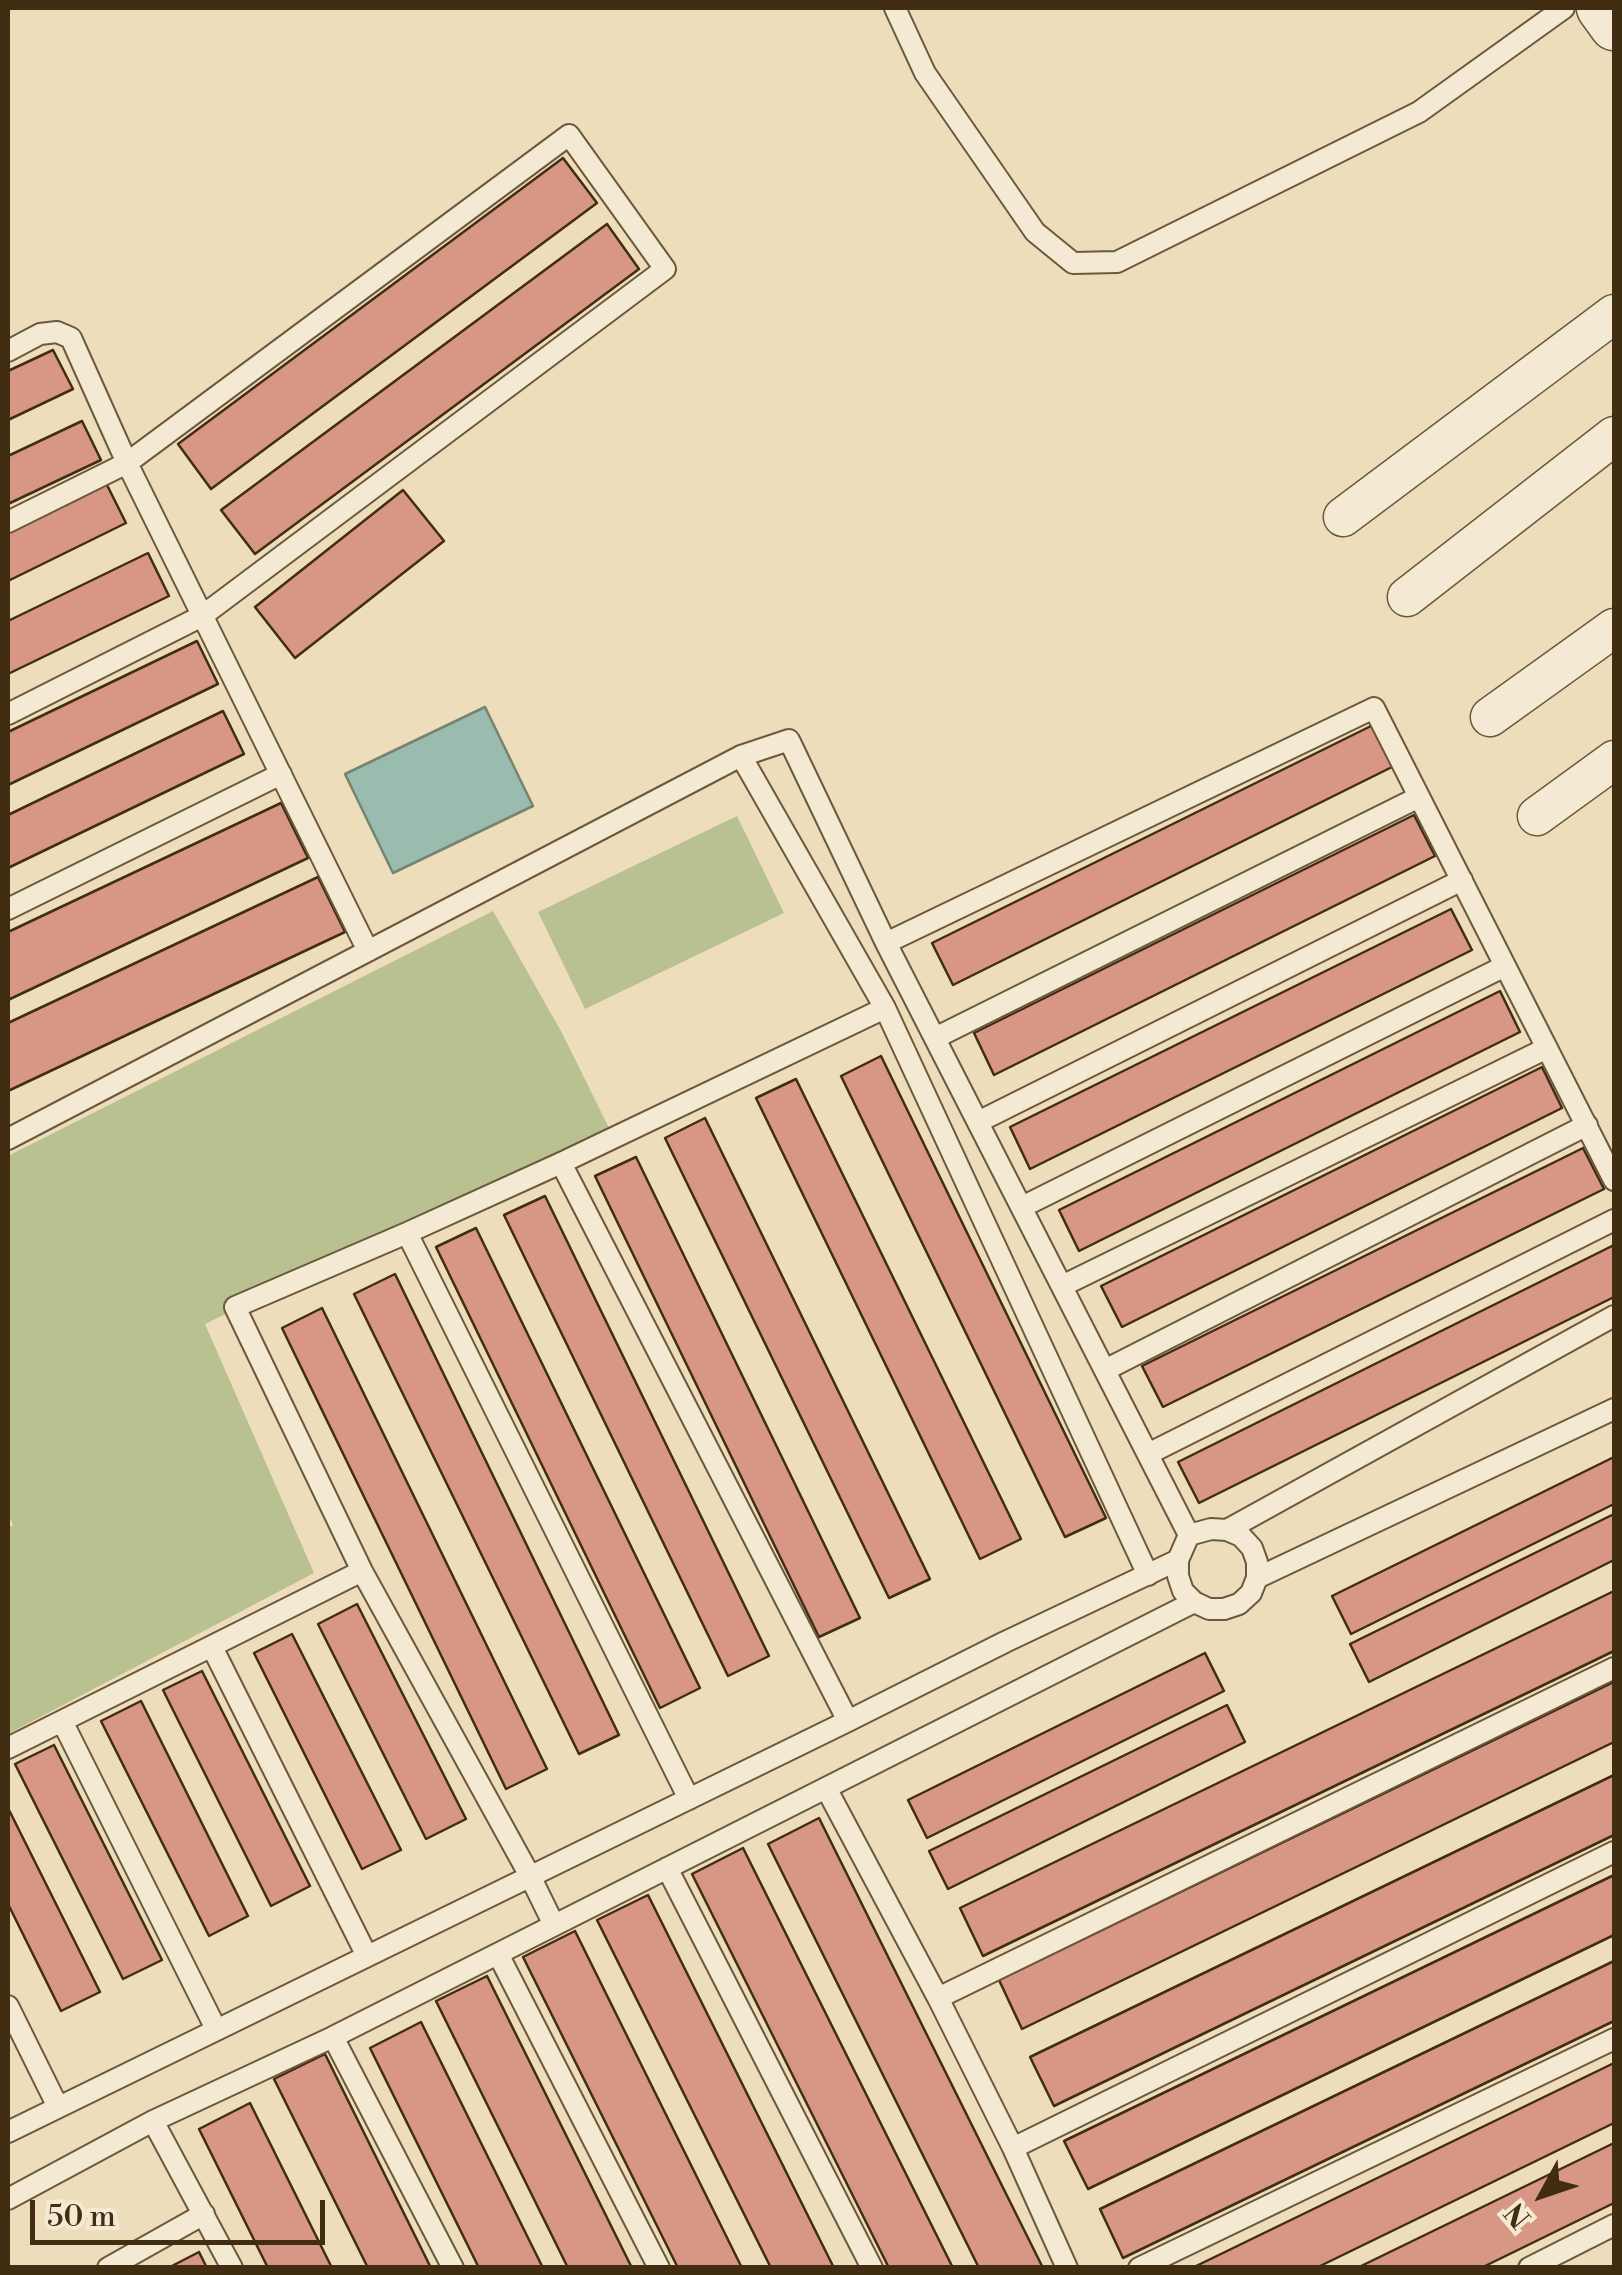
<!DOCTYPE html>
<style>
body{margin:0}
#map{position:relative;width:1622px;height:2275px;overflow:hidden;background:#edb;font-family:"Libre Bodoni",serif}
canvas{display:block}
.frame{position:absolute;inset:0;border:10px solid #412d12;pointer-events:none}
.north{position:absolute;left:1492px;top:2145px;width:100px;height:100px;-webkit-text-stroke:8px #f4e9d3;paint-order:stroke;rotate:230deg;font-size:28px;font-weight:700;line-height:40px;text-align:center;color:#412d12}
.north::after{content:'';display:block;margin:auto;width:35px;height:45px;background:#412d12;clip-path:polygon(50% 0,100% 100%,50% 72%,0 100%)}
.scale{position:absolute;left:30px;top:2200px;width:295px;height:45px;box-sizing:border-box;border:5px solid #412d12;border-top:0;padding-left:12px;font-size:30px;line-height:35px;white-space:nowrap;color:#412d12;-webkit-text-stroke:8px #f4e9d3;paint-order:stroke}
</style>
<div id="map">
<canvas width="1622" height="2275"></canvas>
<div class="frame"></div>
<div class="north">N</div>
<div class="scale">50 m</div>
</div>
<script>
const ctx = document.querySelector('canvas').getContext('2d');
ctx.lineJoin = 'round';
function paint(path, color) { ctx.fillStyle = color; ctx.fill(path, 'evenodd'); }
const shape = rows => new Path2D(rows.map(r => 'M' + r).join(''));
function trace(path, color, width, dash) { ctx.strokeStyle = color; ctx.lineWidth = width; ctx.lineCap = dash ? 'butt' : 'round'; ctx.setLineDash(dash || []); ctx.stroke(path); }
const green = shape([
 [737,816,784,913,585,1009,538,912],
 [493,911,562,1033,610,1130,205,1324,314,1573,8,1734,8,1528,13,1525,8,1514,8,1156]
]);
const water = shape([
 [485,707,533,806,393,873,345,774,485,707]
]);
const building = shape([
 [563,158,597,203,211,489,178,444,563,158],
 [607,224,639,269,255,554,221,510,607,224],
 [53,350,73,389,8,420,8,371,53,350],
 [82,421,101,460,8,504,8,456,82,421],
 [106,483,126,523,8,581,8,531,106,483],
 [403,490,444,541,295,658,255,607,403,490],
 [148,553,169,596,8,674,8,621,148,553],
 [197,641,218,684,8,785,8,732,197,641],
 [223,711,244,754,8,868,8,815,223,711],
 [1373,725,1394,766,953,985,932,943,1373,725],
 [281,803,308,858,8,1000,8,932,281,803],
 [1414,815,1435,856,994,1075,974,1033,1414,815],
 [318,877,345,932,8,1091,8,1023,318,877],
 [1451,909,1472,950,1030,1169,1010,1127,1451,909],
 [1500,991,1520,1032,1079,1251,1059,1210,1500,991],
 [881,1056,1106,1518,1065,1537,841,1076,881,1056],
 [1542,1067,1562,1108,1122,1327,1101,1286,1542,1067],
 [796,1079,1021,1539,980,1559,756,1098,796,1079],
 [705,1118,930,1579,889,1598,665,1138,705,1118],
 [1583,1148,1604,1189,1163,1407,1142,1366,1583,1148],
 [636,1157,860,1618,819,1637,595,1176,636,1157],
 [545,1196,769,1656,728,1676,504,1215,545,1196],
 [476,1228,700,1688,660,1708,436,1247,476,1228],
 [1614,1245,1614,1297,1199,1503,1178,1462,1614,1245],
 [395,1274,619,1735,579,1754,354,1294,395,1274],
 [322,1308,547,1769,506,1789,282,1328,322,1308],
 [1614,1457,1614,1504,1351,1634,1332,1596,1614,1457],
 [1614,1514,1614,1560,1369,1682,1350,1644,1614,1514],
 [1614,1591,1614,1651,983,1956,960,1908,1614,1591],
 [357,1604,466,1819,426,1839,318,1624,357,1604],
 [292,1634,401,1850,362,1869,254,1653,292,1634],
 [1205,1653,1224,1691,927,1838,908,1800,1205,1653],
 [202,1671,310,1886,271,1906,163,1690,202,1671],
 [1614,1682,1614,1742,1022,2029,999,1980,1614,1682],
 [141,1701,248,1916,209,1936,101,1721,141,1701],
 [1227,1705,1245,1742,948,1889,929,1851,1227,1705],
 [54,1745,162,1960,123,1979,15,1764,54,1745],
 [1614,1775,1614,1835,1054,2106,1030,2057,1614,1775],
 [8,1808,100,1992,61,2011,8,1904,8,1808],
 [819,1818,1043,2268,979,2268,768,1844,819,1818],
 [743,1848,953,2268,889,2268,692,1874,743,1848],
 [1614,1875,1614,1935,1088,2189,1064,2141,1614,1875],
 [648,1895,834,2268,771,2268,597,1920,648,1895],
 [575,1931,742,2268,678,2268,523,1957,575,1931],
 [1614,1961,1614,2021,1123,2258,1100,2209,1614,1961],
 [487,1976,632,2268,568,2268,436,2001,487,1976],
 [421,2022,543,2268,479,2268,370,2048,421,2022],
 [325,2054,431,2268,368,2268,274,2079,325,2054],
 [1614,2063,1614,2123,1316,2268,1192,2268,1614,2063],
 [250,2103,332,2268,268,2268,199,2129,250,2103],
 [1614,2143,1614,2203,1481,2268,1357,2268,1614,2143],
 [199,2252,207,2268,168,2268,199,2252]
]);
const service = shape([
 [895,8,925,73,1035,232,1073,263,1117,262,1419,112,1564,8],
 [8,351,40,334,57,332,71,338,127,463,368,951],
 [8,522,127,463,569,135,665,269,202,616,8,714],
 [741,756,885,1008],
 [8,909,281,774],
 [886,943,1374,708,1614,1180],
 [935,1038,1419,797],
 [978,1122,1462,880],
 [8,1139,741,756,789,740,886,943,1189,1535],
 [561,1163,848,1721],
 [1022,1207,1505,966],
 [407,1233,689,1799],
 [1062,1286,1547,1048],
 [1105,1370,1587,1125],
 [1148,1454,1614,1220],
 [1211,1529,1227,1530,1241,1536,1252,1548,1257,1562,1257,1578,1251,1593,1239,1604,1224,1609,1209,1609,1194,1602,1183,1591,1178,1576,1178,1560,1189,1535,1211,1529],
 [1227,1530,1614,1316],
 [1257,1578,1614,1409],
 [212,1647,367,1956],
 [8,1748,62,1721],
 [826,1788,938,1998,1013,2148,1067,2268],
 [667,1868,872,2268],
 [554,1925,530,1876,362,1571,235,1307,407,1233,561,1163,885,1008,1148,1575],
 [498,1954,659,2268],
 [938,1998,1614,1668],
 [8,2006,58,2107],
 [216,2029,62,1721,362,1571],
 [333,2037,453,2268],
 [153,2121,232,2268],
 [8,2132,848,1721,1005,1642,1178,1560],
 [1013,2148,1614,1852],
 [8,2199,153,2121,333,2037,1194,1602],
 [108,2268,204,2214],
 [1139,2268,1614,2039],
 [1529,2268,1614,2225]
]);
const minor = shape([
 [1343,517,1614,314],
 [1407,597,1614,436],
 [1490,717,1614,628],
 [1537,816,1614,760]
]);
const tertiary = shape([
 [1601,8,1614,26]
]);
paint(green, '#b9c190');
paint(water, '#99bcae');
trace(water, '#768370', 2.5);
paint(building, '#d79784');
trace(building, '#412d12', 2.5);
trace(service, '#6c593c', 24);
trace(minor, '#6c593c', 41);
trace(tertiary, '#6c593c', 51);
trace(service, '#f4e9d3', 20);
trace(minor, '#f4e9d3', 38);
trace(tertiary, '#f4e9d3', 48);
</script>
